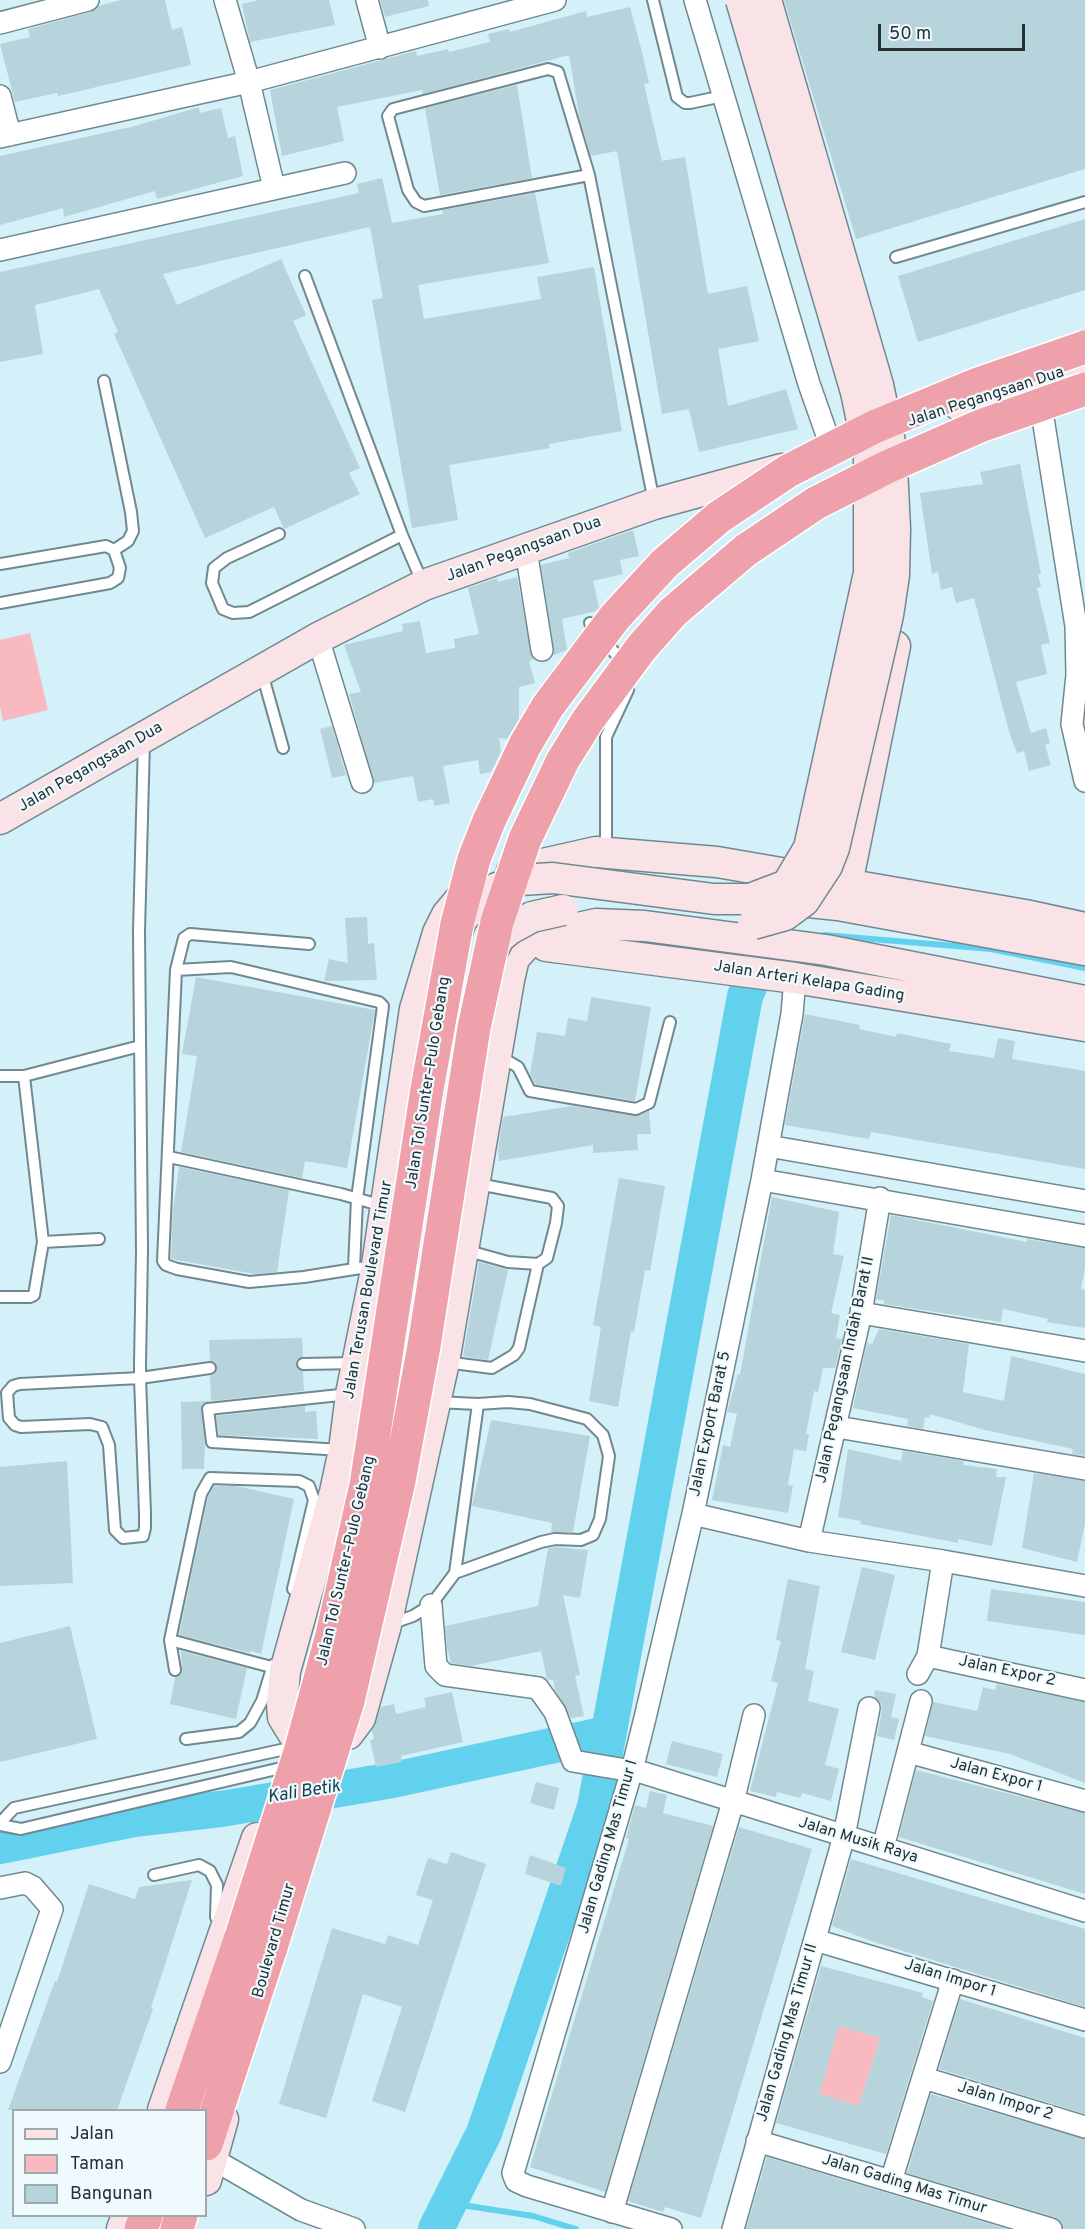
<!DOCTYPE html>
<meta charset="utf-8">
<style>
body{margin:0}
#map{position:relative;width:1085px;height:2229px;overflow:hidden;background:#d4f0f8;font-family:Overpass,sans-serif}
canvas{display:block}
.legend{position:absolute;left:12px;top:2109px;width:195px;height:108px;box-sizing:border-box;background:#eefafd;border:2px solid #9ea9ac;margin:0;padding:8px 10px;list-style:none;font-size:18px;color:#253033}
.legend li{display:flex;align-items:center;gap:12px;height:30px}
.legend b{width:30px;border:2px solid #9ea9ac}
.scale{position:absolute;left:878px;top:24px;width:147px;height:27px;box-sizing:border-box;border:3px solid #253033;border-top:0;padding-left:8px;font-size:18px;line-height:21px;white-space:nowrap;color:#253033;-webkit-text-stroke:4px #eefafd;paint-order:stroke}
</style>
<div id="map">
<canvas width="1085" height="2229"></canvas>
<ul class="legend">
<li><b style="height:8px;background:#fae3e6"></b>Jalan</li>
<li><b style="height:16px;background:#f9b9c0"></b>Taman</li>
<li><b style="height:16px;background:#b7d3db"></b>Bangunan</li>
</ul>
<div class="scale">50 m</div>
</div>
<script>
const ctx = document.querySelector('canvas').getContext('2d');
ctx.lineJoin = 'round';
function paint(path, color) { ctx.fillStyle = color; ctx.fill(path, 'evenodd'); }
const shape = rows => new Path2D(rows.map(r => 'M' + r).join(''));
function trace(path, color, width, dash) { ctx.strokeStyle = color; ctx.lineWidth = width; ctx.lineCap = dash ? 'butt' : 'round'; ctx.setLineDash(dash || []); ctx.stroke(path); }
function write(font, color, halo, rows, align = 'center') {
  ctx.font = font + ' Overpass,sans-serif'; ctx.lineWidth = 4.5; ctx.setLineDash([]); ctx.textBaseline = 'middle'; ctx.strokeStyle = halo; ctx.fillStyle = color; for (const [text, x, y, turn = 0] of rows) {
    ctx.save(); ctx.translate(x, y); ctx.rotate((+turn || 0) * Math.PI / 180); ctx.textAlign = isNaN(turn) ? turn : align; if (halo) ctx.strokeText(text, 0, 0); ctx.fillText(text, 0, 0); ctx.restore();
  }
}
const green = shape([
 [30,633,48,710,3,721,0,706,0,640],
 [839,2026,880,2038,859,2106,819,2094]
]);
const stream = shape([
 [824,935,991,949,1085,968],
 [449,2203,533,2216,576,2229]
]);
const river = shape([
 [0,1846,134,1819,221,1809,393,1780,606,1734],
 [436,2229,484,2133,595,1807,745,996,768,943]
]);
const building = shape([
 [121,0,165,0,172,30,182,27,191,65,58,96,57,93,15,102,0,44,30,37,28,29,91,12,99,6],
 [259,0,329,0,335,25,250,42,242,4],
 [380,0,428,0,429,6,385,17],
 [784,0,1085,0,1085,169,856,239],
 [630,7,642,52,649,83,644,84,662,161,685,157,708,294,747,286,759,341,718,349,728,406,786,389,798,429,699,452,689,409,662,414,617,151,591,156,580,120,569,55,423,94,422,90,337,107,344,141,282,156,270,90,416,51,417,56,448,49,449,52,490,42,488,34,509,29,510,32,586,11,587,17],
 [517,85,532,178,440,195,425,108],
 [199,107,200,113,221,108,228,138,235,136,243,176,157,199,155,191,64,217,63,208,0,225,0,156,135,126],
 [382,178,392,223,443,214,443,210,535,193,549,263,418,285,424,319,541,299,537,277,594,267,622,431,549,444,550,448,449,465,458,520,412,528,372,300,383,298,370,227,163,274,177,305,281,259,306,315,293,321,360,468,349,473,360,494,284,529,274,507,205,538,114,334,118,332,99,289,35,305,43,354,0,362,0,272,359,193,357,184],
 [1085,219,1085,290,918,342,898,276],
 [1020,464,1041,574,1038,575,1041,587,1037,588,1050,643,1041,645,1047,674,1016,682,1031,733,1046,728,1050,743,1045,745,1051,765,1029,771,1024,751,1017,753,1010,735,974,598,956,603,952,587,941,590,938,572,932,574,920,493,983,484,980,472],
 [633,530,639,556,620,560,623,574,593,581,599,607,596,611,562,619,567,650,554,655,541,565,569,558,568,553],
 [517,577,533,659,529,662,535,683,519,687,519,719,507,739,499,738,501,752,491,772,480,774,478,760,443,766,450,803,434,806,433,799,418,802,413,776,374,783,349,694,361,692,344,645,403,631,402,624,420,621,426,653,455,648,454,639,479,634,468,588,497,578,498,582],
 [332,726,346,775,332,778,320,729],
 [367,917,368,944,374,943,377,980,324,981,329,959,348,963,345,918],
 [196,977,375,1010,347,1168,305,1161,302,1178,181,1152,197,1056,182,1054],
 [591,997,651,1007,635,1101,535,1084,530,1074,537,1032,565,1036,568,1018,587,1021],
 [805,1014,860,1025,859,1029,896,1037,897,1033,951,1044,949,1051,994,1058,998,1038,1015,1041,1012,1059,1085,1071,1085,1169,871,1132,869,1139,785,1125],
 [572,1106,635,1116,649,1111,651,1134,637,1134,638,1150,593,1153,593,1145,499,1161,498,1150,503,1117],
 [179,1167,289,1190,277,1272,255,1274,171,1259,173,1210],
 [619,1178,665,1186,650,1271,645,1270,634,1332,631,1331,618,1407,589,1401,601,1327,593,1325],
 [772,1197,839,1212,833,1254,844,1256,831,1313,840,1315,836,1338,842,1339,835,1368,823,1368,818,1392,814,1391,806,1434,809,1434,806,1451,794,1449,788,1485,793,1486,788,1513,712,1500,723,1445,730,1447,737,1414,727,1412,738,1374,740,1375],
 [891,1215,1027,1242,1027,1239,1085,1248,1085,1268,1081,1289,1085,1290,1085,1328,1047,1322,1048,1319,1003,1309,1001,1322,884,1304,885,1301,876,1299],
 [479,1262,508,1270,488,1360,463,1356],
 [879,1329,969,1344,963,1392,1004,1401,1011,1356,1085,1374,1085,1456,1072,1454,1073,1449,985,1430,930,1414,929,1418,925,1417,923,1429,907,1426,908,1419,853,1408,867,1343,872,1344],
 [302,1338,303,1357,297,1360,296,1365,303,1371,304,1391,211,1401,210,1376,215,1373,217,1368,210,1361,209,1340],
 [211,1401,203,1403,201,1409,205,1444,204,1469,182,1469,181,1402],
 [305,1406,305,1412,316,1411,318,1439,219,1435,216,1416],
 [491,1420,590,1436,573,1532,551,1532,552,1523,472,1506],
 [848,1449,901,1461,903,1451,964,1461,963,1465,997,1469,996,1477,1006,1477,992,1546,958,1539,958,1543,860,1524,861,1521,838,1517],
 [67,1461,73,1583,0,1586,0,1467],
 [1034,1473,1085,1481,1085,1524,1077,1562,1022,1548],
 [214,1486,236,1486,294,1499,261,1654,250,1651,250,1653,179,1635,208,1497],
 [556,1547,588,1550,580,1598,563,1595,580,1675,575,1676,584,1716,571,1718,555,1690,553,1680,547,1679,541,1651,471,1666,451,1663,447,1647,445,1626,538,1606,548,1548],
 [862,1567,895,1575,875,1660,841,1652],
 [788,1579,820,1586,805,1669,814,1671,808,1701,839,1709,825,1765,839,1769,831,1801,802,1793,800,1798,777,1792,776,1797,750,1791,778,1683,771,1681,781,1641,776,1640],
 [991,1589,1085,1602,1085,1635,987,1621],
 [70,1626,97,1739,0,1762,0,1643],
 [181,1651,247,1668,236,1719,170,1704,175,1677,182,1672],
 [997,1684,1085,1702,1085,1783,1010,1754,925,1736,933,1702,977,1711,983,1687,995,1690],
 [875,1690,896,1694,891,1717,899,1719,894,1740,877,1736,882,1710,881,1703,874,1697],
 [452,1692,463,1742,401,1756,402,1762,376,1767,370,1740,374,1739,372,1731,381,1707,394,1704,396,1714,426,1707,424,1698],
 [672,1741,723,1754,717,1777,666,1764],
 [916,1770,1085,1813,1085,1894,899,1837],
 [536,1782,559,1788,554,1810,530,1803],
 [650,1791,667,1795,663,1813,713,1826,605,2192,530,2167,629,1839,626,1838,635,1805,646,1808],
 [739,1827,812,1849,701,2218,665,2207,663,2212,628,2201],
 [451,1852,486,1864,405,2112,372,2101,402,2007,363,1994,326,2118,279,2104,332,1928,385,1944,388,1935,418,1945,433,1900,416,1895,428,1858,447,1864],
 [530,1855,566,1868,561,1886,525,1874],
 [851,1859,1085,1929,1085,2007,871,1941,832,1926],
 [192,1880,151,2008,153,2009,117,2110,8,2110,55,1981,57,1982,89,1884,135,1899,139,1887],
 [821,1966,923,1993,922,1997,933,2001,886,2154,776,2123],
 [839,2026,880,2038,859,2106,819,2094],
 [960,1999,1085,2038,1085,2114,939,2069],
 [931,2094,1085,2139,1085,2229,1063,2229,1061,2221,1055,2217,907,2173],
 [767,2157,1007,2229,746,2229]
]);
const lane = shape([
 [653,0,677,97,685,103,690,103,723,96],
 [589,175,424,206,416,202,408,190,388,116,393,109,548,69,558,72,589,175,654,502],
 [896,257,1085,202],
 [305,276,402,535,423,584],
 [104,381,131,512,133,531,128,541,114,550],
 [279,534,227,558,214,568,212,583,223,609,233,613,249,612,402,535],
 [0,564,106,546,114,550,120,568,118,578,110,583,0,603],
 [590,623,624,664],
 [262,673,283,748],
 [144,741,139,931,142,1251,140,1364,140,1378,145,1513,145,1528,143,1536,123,1538,115,1530,109,1445,102,1427,90,1424,21,1427,15,1425,9,1418,7,1393,13,1386,20,1384,140,1378,210,1368],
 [606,852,606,737,628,690],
 [176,970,184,938,190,934,309,944],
 [499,1056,518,1067,530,1091,636,1109,649,1103,670,1022],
 [0,1076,24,1076,140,1046],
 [169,1157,341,1194,383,1206],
 [43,1242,99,1239],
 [465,1250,508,1262,538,1264,547,1258,556,1223,558,1206,552,1198,478,1184],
 [354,1268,357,1199,383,1006,379,1002,231,967,176,970,163,1261,166,1265,177,1269,249,1282,304,1277,373,1266],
 [0,1297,30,1297,34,1295,43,1242,24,1076],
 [445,1362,492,1368,514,1355,519,1348,538,1264],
 [303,1364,357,1363],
 [436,1402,478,1404],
 [341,1450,212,1442,208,1409,349,1394],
 [390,1624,413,1616,431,1605,455,1573,478,1404,508,1402,530,1404,587,1419,603,1435,609,1456,600,1519,593,1535,581,1540,555,1539,541,1542,455,1573],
 [170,1640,201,1494,210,1478,299,1481,309,1486,314,1500,293,1589],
 [175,1670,170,1640,279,1669],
 [186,1739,239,1732,250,1723,262,1701,273,1665],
 [0,1823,14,1808,290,1748],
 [0,1825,21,1829,281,1768],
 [154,1875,199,1865,210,1871,217,1885,216,1917,220,1923]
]);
const street = shape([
 [225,0,249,82,274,188],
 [367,0,380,48],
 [695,0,809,384,833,452],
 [0,23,88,0],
 [0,96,10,135],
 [0,137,249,82,555,0],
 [0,250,345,173],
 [1039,393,1076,626,1077,675,1072,724,1085,781],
 [526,550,542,650],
 [318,638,362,782],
 [768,1146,1085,1201],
 [762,1180,1085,1236],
 [861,1313,1085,1351],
 [837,1427,1085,1469],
 [693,1514,809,1541,943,1561,1085,1586],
 [809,1541,861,1313,880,1198],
 [431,1605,436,1666,445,1675,538,1688,555,1712,573,1761,644,1773,1085,1911],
 [928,1656,1085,1690],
 [918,1674,928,1656,943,1561],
 [908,1752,1085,1801],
 [883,1848,921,1701],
 [0,1888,25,1883,33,1887,52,1909,0,2062],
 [815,1940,1085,2020],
 [924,2078,1085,2127],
 [757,2141,1051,2229],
 [211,2158,301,2210,354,2229],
 [891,2181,953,1980],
 [612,2212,733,1802,754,1715],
 [671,2229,527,2186,516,2181,513,2173,632,1770,645,1718,693,1514,762,1180,792,1014,795,978],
 [733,2229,844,1836,869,1708]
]);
const secondary = shape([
 [960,406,1085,367],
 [0,819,318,638,424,585,654,504,782,469],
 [512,871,596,852,717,862,1025,915,1085,928],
 [847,884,895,646],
 [780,899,838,905,1085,950],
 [536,938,546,946,795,978,1085,1026],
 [348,1734,360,1718,386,1625,444,1362,509,980,514,958,527,944,534,938,596,924,645,926,826,950,1085,1001],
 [294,1735,283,1717,282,1704,285,1671,335,1492,344,1450,351,1394,377,1265,415,1009,438,933,447,915,463,896],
 [163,2110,257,1838],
 [206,2180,223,2119],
 [122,2229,127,2216]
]);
const highway = shape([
 [182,2110,241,1937],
 [206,2144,271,1947],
 [141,2229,146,2216],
 [177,2229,181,2216]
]);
const secondaryBridge = shape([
 [753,924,785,915,804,901,827,866,834,848,888,615,894,575,895,529,891,447,878,385,766,0],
 [457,932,461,921,477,901,497,888,521,880,553,878,714,899,750,899,787,885,809,848,869,573,869,455,856,392,741,0],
 [489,958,499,938,510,929,532,917,563,910]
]);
const highwayBridge = shape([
 [241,1937,300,1752,332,1635,366,1485,427,1089,457,924,474,859,489,821,525,745,548,706,615,617,665,563,719,517,788,471,874,427,978,384,1085,347],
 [271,1947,348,1701,399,1481,424,1346,474,1028,497,922,525,839,563,760,588,720,642,647,673,612,746,550,816,503,887,467,980,426,1085,389]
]);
const streetNames = [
 ["Jalan Pegangsaan Dua",986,398,-18],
 ["Jalan Pegangsaan Dua",524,550,-20],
 ["Jalan Pegangsaan Dua",91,768,-30],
 ["Jalan Arteri Kelapa Gading",809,982,9],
 ["Jalan Tol Sunter–Pulo Gebang",429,1083,-81],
 ["Jalan Terusan Boulevard Timur",369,1290,-80],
 ["Jalan Pegangsaan Indah Barat II",846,1370,-78],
 ["Jalan Export Barat 5",711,1424,-78],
 ["Jalan Tol Sunter–Pulo Gebang",347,1561,-77],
 ["Jalan Expor 2",1007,1672,12],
 ["Jalan Expor 1",996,1776,15],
 ["Jalan Musik Raya",858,1841,17],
 ["Jalan Gading Mas Timur I",609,1847,-74],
 ["Boulevard Timur",275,1941,-74],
 ["Jalan Impor 1",950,1979,17],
 ["Jalan Gading Mas Timur II",788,2033,-74],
 ["Jalan Impor 2",1005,2102,17],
 ["Jalan Gading Mas Timur",904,2185,17]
];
const waterNames = [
 ["Kali Betik",304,1793,-9]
];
paint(green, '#f9b9c0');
trace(stream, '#61d1ee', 6);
trace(river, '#61d1ee', 36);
paint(building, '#b7d3db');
trace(lane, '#708991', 14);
trace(street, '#708991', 24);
trace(secondary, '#708991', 33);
trace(highway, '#fff', 36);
trace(lane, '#fff', 10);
trace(street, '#fff', 21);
trace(secondary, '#fae3e6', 30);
trace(highway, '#eea1ab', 33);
trace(secondaryBridge, '#708991', 33, []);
trace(highwayBridge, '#fff', 36, []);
trace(secondaryBridge, '#fae3e6', 30);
trace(highwayBridge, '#eea1ab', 33);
write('16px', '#253033', '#eefafd', streetNames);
write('italic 18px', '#10434f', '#eefafd', waterNames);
</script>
